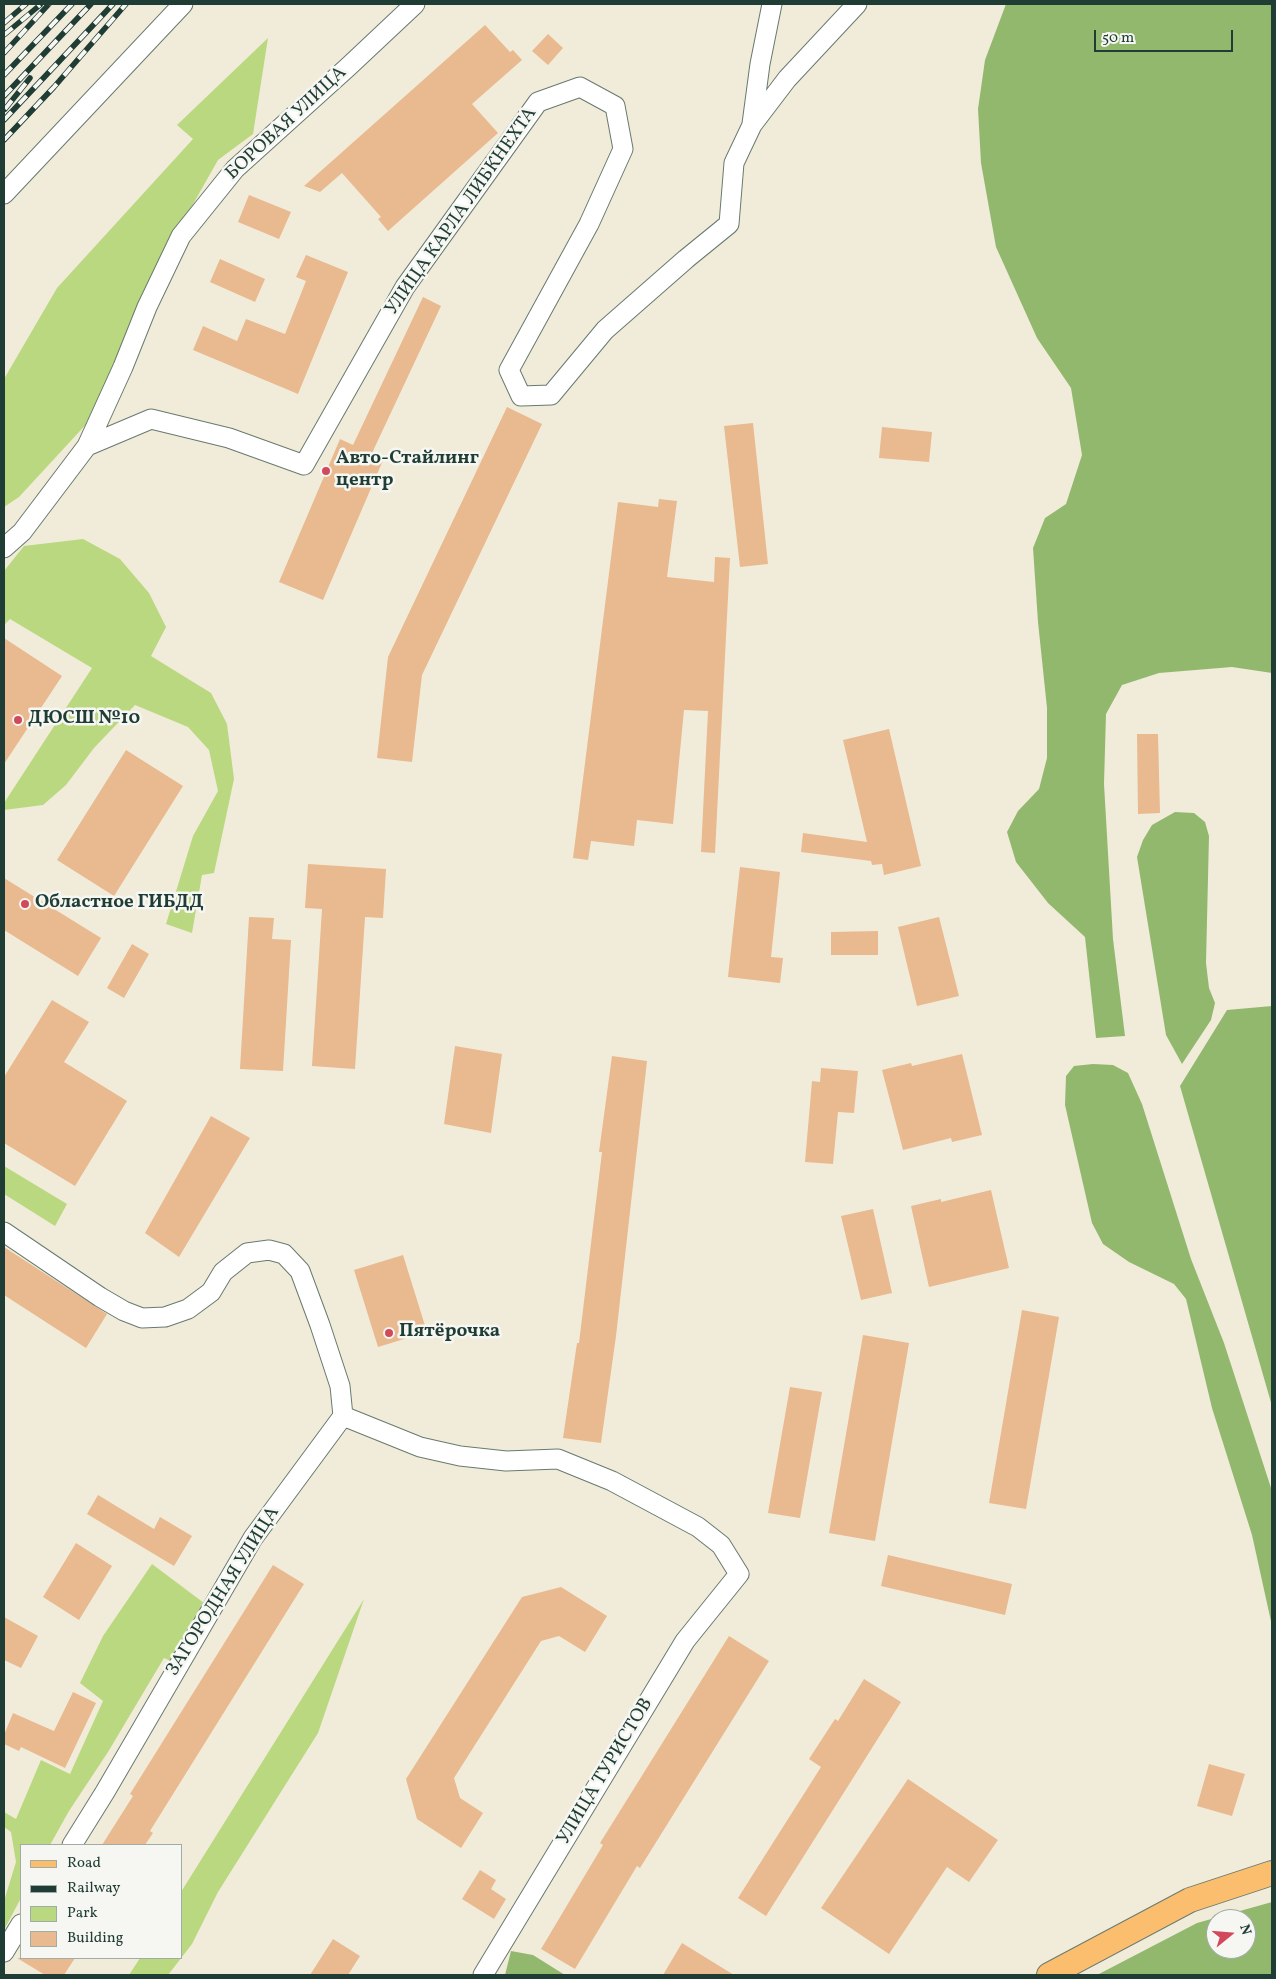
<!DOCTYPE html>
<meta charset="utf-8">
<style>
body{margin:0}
#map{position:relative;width:1276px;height:1979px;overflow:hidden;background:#f1ecda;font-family:Vollkorn,serif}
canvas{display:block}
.frame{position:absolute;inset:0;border:5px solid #1f3d34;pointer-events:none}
.legend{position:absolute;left:20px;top:1844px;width:162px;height:115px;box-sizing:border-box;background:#f6f6f2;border:1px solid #a0aca6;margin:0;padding:6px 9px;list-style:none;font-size:15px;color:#1f3d34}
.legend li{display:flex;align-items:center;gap:10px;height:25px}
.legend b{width:25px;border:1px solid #a0aca6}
.north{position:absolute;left:1206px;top:1909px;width:50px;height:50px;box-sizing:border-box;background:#f6f6f2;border:1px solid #a0aca6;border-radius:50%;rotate:73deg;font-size:14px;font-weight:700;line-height:20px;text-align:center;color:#1f3d34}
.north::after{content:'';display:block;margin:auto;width:18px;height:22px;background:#d1495b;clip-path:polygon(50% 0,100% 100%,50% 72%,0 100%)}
.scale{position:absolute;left:1094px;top:30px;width:139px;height:22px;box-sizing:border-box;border:2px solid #1f3d34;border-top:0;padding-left:6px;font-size:15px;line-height:18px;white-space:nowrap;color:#1f3d34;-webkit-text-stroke:4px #f6f6f2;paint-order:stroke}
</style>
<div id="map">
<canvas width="1276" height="1979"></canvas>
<div class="frame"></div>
<ul class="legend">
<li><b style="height:6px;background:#fbbe6e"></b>Road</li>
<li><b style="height:6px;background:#1f3d34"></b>Railway</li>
<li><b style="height:14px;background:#b9d87f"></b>Park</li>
<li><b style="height:14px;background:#e9b98f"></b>Building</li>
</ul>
<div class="north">N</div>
<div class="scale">50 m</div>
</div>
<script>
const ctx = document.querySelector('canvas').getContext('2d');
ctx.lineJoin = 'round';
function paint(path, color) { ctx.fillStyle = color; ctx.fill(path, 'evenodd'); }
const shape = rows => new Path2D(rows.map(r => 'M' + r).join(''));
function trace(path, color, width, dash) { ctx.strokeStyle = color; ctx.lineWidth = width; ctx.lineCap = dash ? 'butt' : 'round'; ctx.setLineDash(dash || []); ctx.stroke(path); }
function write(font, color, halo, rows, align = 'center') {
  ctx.font = font + ' Vollkorn,serif'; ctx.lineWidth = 5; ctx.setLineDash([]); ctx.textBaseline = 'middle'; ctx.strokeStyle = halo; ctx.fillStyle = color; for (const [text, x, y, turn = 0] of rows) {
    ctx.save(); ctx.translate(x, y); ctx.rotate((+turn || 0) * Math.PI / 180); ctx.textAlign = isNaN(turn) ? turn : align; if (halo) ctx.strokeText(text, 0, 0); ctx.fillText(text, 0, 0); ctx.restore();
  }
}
const green = shape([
 [268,38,253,134,218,160,158,266,91,419,19,497,4,507,4,379,57,288,193,139,177,125],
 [83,539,120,559,149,593,166,627,151,656,211,693,227,724,234,779,214,873,202,875,192,933,166,924,193,836,218,791,209,750,188,727,135,705,94,748,66,785,43,805,4,810,4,803,92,668,10,619,4,625,4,571,24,546],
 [4,1166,67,1204,55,1226,4,1194],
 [152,1564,204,1603,173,1662,164,1658,108,1752,69,1811,50,1845,21,1845,21,1898,4,1930,4,1901,16,1862,11,1832,4,1827,4,1812,16,1819,41,1760,70,1774,103,1701,80,1683,103,1636],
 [364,1599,318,1733,218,1892,192,1944,168,1975,129,1975,140,1958,181,1958,181,1892]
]);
const forest = shape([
 [1006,4,1272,4,1272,673,1232,667,1159,673,1122,685,1106,714,1104,784,1113,939,1125,1036,1096,1038,1085,937,1048,903,1016,862,1007,832,1018,811,1039,789,1047,758,1047,708,1038,622,1033,548,1045,518,1066,504,1082,455,1071,388,1037,338,996,247,981,163,978,109,985,60],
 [1175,812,1194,813,1205,822,1209,836,1206,963,1209,988,1215,1003,1211,1020,1182,1064,1166,1035,1137,857,1143,840,1152,825],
 [1272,1006,1272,1406,1180,1086,1227,1010],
 [1093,1064,1113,1065,1128,1073,1142,1104,1191,1259,1224,1343,1272,1491,1272,1626,1252,1535,1212,1408,1186,1299,1174,1284,1129,1262,1103,1244,1092,1223,1065,1105,1066,1076,1074,1066],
 [1272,1902,1272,1975,1097,1975,1197,1923],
 [1216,1919,1246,1919,1246,1949,1216,1949],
 [511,1951,533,1955,565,1975,505,1975]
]);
const building = shape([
 [485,25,510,52,513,50,522,60,472,104,498,133,388,231,378,219,381,217,342,173,320,192,304,186],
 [548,34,563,48,548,65,532,51],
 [249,195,291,212,279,239,238,222],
 [306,255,348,272,298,394,193,350,203,326,237,341,246,319,285,334,306,281,296,277],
 [220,259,265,279,255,302,210,282],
 [423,297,441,306,372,453,384,458,323,600,279,582,340,439,353,445],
 [507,407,542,424,422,675,412,762,377,758,388,657],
 [753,423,768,564,740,567,724,426],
 [882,427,932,432,929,462,879,458],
 [659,499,677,501,667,577,714,582,715,557,730,558,715,853,701,852,708,711,684,710,673,824,637,820,634,846,591,841,588,860,573,858,618,502,658,507],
 [4,638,62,676,4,764],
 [889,729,921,866,884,875,882,864,872,865,871,861,801,852,803,833,867,842,843,740],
 [1137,734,1158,734,1160,813,1138,814],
 [126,750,183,786,114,896,57,860],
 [308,864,386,869,383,918,365,917,355,1069,312,1066,322,909,305,908],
 [740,867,780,872,771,957,783,958,780,983,728,977],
 [4,878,101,938,78,976,4,930],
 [249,917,274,918,272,939,291,940,283,1071,240,1069],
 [939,917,959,996,917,1006,898,927],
 [878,931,878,955,831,955,831,932],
 [132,944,149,954,124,998,107,988],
 [52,1000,89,1022,64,1062,127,1101,75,1186,4,1143,4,1077],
 [455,1046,502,1054,491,1133,444,1124],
 [962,1054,982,1135,952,1142,951,1138,903,1150,882,1070,911,1063,912,1066],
 [612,1056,647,1061,616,1336,601,1443,563,1438,577,1343,579,1343,602,1152,599,1152],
 [821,1068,858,1071,854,1113,838,1112,833,1164,805,1162,812,1081,820,1082],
 [211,1116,250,1138,179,1257,145,1233],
 [991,1190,1009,1268,929,1287,911,1206,941,1199,941,1202],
 [873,1209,892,1293,861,1300,841,1216],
 [4,1247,107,1314,86,1348,4,1295],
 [403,1255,427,1332,378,1347,354,1270],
 [1022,1310,1059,1317,1026,1509,989,1503],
 [863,1335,909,1343,875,1541,829,1533],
 [790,1387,822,1392,800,1518,768,1513],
 [98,1495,154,1529,160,1517,192,1536,174,1566,87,1514],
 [76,1543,112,1566,79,1620,43,1597],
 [888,1555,1012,1584,1005,1615,881,1586],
 [273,1565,304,1584,150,1831,153,1833,145,1845,102,1845,133,1796,130,1794],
 [561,1587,607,1616,585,1652,559,1636,541,1641,454,1778,460,1798,483,1813,461,1848,417,1819,406,1779,522,1597],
 [4,1617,38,1636,21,1668,4,1660],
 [729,1636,769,1661,640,1868,637,1866,575,1969,541,1949,603,1845,600,1843],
 [864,1679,901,1702,766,1916,738,1898,821,1767,809,1759,835,1719,838,1721],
 [73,1692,96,1703,65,1768,21,1747,19,1751,4,1744,4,1735,13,1713,54,1731],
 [1209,1764,1245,1774,1232,1816,1197,1806],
 [908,1779,998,1840,969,1882,947,1867,889,1954,821,1908],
 [480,1870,496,1880,491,1889,506,1899,494,1919,462,1899],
 [333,1939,360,1956,348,1975,310,1975],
 [682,1943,734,1975,663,1975],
 [17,1958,75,1958,64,1975,45,1975]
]);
const minor = shape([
 [752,124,760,64,772,4],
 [4,194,183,4],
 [87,446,123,367,147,307,181,236,235,169,348,67,415,4],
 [4,548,22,532,87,446,151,419,229,438,304,465,405,287,538,102,580,87,615,106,623,149,589,224,509,370,521,396,551,395,605,330,686,259,729,224,734,163,752,125,787,79,857,4],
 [4,1232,100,1297,124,1311,142,1318,165,1317,188,1309,211,1292,223,1272,247,1253,269,1250,284,1254,300,1271,320,1325,340,1386,343,1416],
 [343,1416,420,1447,460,1456,506,1461,558,1459,612,1481,698,1527,721,1545,739,1574,685,1641,483,1975],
 [72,1845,105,1792,253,1538,343,1416],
 [4,1952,21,1924]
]);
const major = shape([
 [1049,1975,1190,1900,1272,1873]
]);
const rail = shape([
 [4,23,26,4],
 [4,35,40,5],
 [4,53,49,4],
 [4,75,72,4],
 [4,96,91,4],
 [5,109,30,78],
 [4,120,113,4],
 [4,140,54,87,126,4]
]);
const markers = [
 [326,471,5,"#d1495b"],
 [18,720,5,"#d1495b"],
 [25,904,5,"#d1495b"],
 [389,1333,5,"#d1495b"]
];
const streetNames = [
 ["БОРОВАЯ УЛИЦА",287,124,-43],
 ["УЛИЦА КАРЛА ЛИБКНЕХТА",462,212,-55],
 ["ЗАГОРОДНАЯ УЛИЦА",224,1592,-58],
 ["УЛИЦА ТУРИСТОВ",606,1772,-59]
];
const poiNames = [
 ["Авто-Стайлинг",336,460],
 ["центр",336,482],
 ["ДЮСШ №10",28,720],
 ["Областное ГИБДД",35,904],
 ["Пятёрочка",399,1333]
];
paint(green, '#b9d87f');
paint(forest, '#92b86e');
paint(building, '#e9b98f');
trace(minor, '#687a6e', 21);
trace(major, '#687a6e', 26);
trace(minor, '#fff', 19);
trace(major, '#fbbe6e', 24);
trace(rail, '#1f3d34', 5.5);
trace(rail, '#f6f6f2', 4, [11]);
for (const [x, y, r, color] of markers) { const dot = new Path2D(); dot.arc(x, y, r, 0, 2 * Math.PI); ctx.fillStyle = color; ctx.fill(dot); trace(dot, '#f6f6f2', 2); }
write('19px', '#1f3d34', '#f6f6f2', streetNames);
write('bold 19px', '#1f3d34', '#f6f6f2', poiNames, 'left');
</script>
